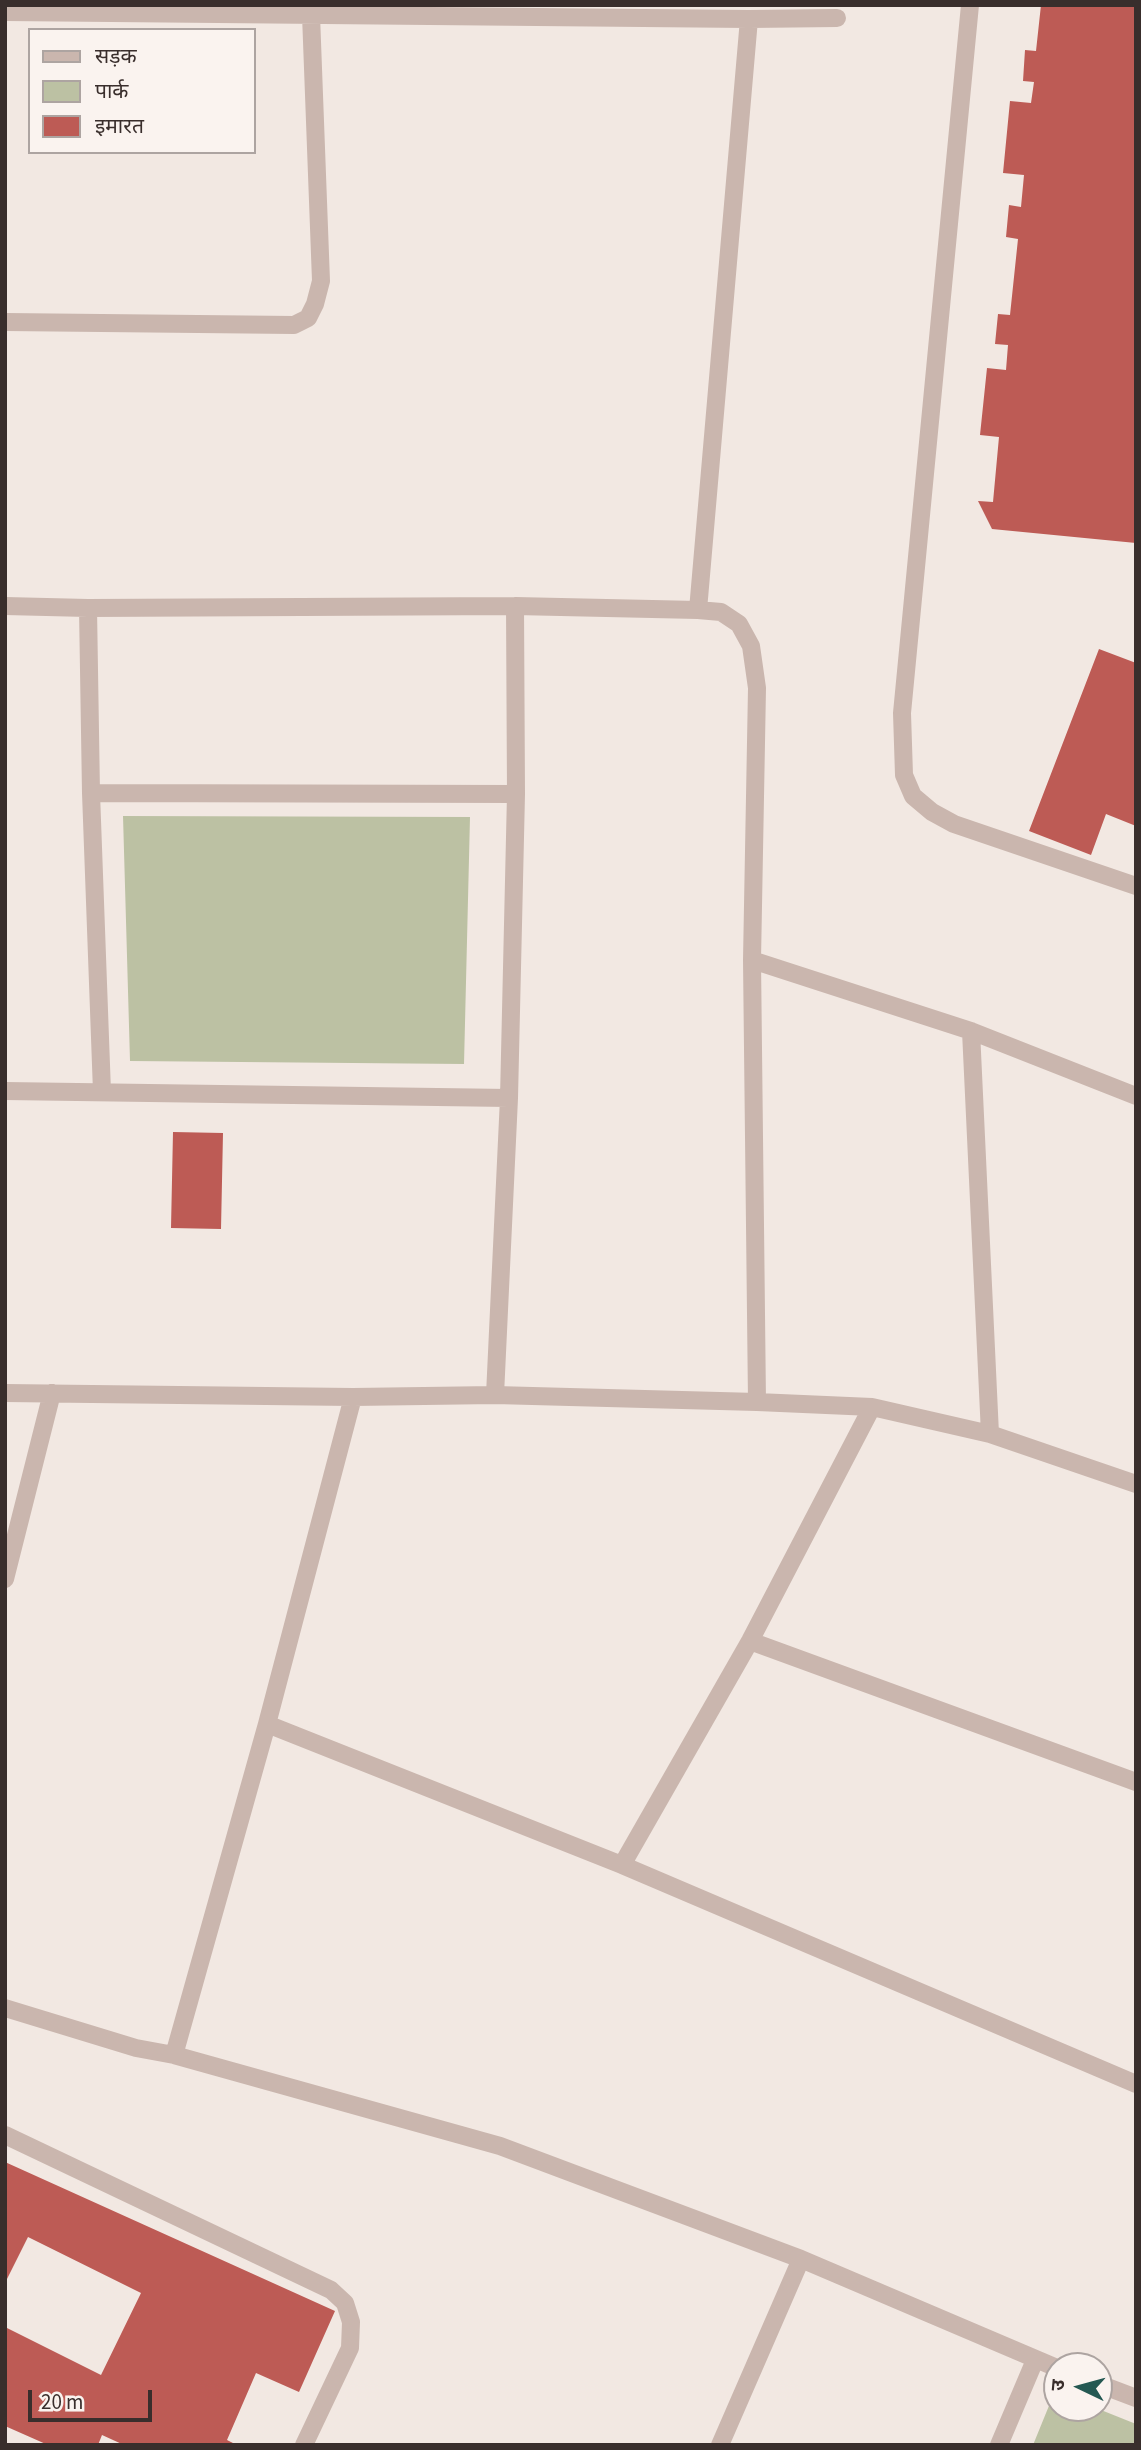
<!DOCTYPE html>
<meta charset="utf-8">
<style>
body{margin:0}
#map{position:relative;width:1141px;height:2450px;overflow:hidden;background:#f2e8e2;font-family:"Source Sans 3","Noto Sans Devanagari",sans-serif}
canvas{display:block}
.frame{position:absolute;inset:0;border:7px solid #392e2c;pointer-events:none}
.legend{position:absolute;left:28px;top:28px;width:228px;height:126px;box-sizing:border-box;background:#faf3ef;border:2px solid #ada4a1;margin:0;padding:9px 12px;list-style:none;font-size:21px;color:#392e2c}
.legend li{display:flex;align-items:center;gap:14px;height:35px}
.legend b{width:35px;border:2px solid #ada4a1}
.north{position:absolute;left:1043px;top:2352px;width:70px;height:70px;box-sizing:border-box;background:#faf3ef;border:2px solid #ada4a1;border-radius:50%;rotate:275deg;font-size:19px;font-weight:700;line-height:28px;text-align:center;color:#392e2c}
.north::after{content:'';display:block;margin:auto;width:24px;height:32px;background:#245852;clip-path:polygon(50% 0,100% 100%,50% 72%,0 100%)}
.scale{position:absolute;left:28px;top:2390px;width:124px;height:32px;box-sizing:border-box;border:4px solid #392e2c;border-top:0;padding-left:9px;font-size:21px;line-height:24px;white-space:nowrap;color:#392e2c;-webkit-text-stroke:5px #faf3ef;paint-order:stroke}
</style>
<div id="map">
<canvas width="1141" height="2450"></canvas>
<div class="frame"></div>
<ul class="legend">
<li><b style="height:9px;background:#cab6ae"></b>सड़क</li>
<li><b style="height:19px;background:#bcc1a3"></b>पार्क</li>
<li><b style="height:19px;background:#bd5b55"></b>इमारत</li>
</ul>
<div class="north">उ</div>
<div class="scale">20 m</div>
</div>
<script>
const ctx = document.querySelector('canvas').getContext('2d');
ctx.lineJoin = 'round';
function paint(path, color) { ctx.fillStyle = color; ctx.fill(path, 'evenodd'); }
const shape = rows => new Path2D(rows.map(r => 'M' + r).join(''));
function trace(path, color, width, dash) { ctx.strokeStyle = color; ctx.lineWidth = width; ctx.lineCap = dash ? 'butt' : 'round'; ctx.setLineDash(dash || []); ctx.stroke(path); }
const green = shape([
 [123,816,470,817,464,1064,130,1061],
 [1055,2391,1057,2392,1057,2408,1096,2408,1136,2424,1136,2445,1033,2445]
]);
const building = shape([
 [1041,5,1136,5,1136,543,992,529,978,501,993,502,999,437,980,435,987,368,1006,370,1008,345,995,344,998,314,1010,315,1018,239,1006,237,1009,205,1021,207,1024,175,1003,173,1010,101,1031,103,1034,82,1023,81,1025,50,1036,51],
 [1099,649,1136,663,1136,826,1106,814,1091,855,1029,831],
 [173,1132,223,1133,221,1229,171,1228],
 [5,2162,335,2311,299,2392,256,2373,227,2440,237,2445,124,2445,102,2435,98,2445,48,2445,5,2426,5,2327,101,2375,141,2293,28,2237,5,2283]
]);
const street = shape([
 [970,5,902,713,904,775,913,796,932,812,954,824,1136,886],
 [5,12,749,19,837,18],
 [5,322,294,325,308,318,315,304,321,281,311,15],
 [5,606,88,608,515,606,698,610,749,19],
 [88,608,91,793,516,794],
 [698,610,721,612,739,624,751,646,757,688,752,960,757,1402],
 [91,793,102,1092],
 [752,960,971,1031,1136,1096],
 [971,1031,990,1434],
 [5,1091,509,1098,516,794,515,606],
 [5,1393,353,1397,495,1395,757,1402,872,1407,990,1434,1136,1484],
 [495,1395,509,1098],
 [5,1579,52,1393],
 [750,1641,1136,1782],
 [267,1724,622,1865,1136,2084],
 [622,1865,750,1641,872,1407],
 [5,2008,136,2048,174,2055,500,2146,801,2259,1057,2368],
 [174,2055,267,1724,353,1397],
 [5,2135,331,2290,345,2303,351,2322,350,2348,304,2445],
 [1099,2384,1136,2398],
 [720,2445,801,2259],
 [999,2445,1035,2360]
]);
paint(green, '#bcc1a3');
paint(building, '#bd5b55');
trace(street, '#cab6ae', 18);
</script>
